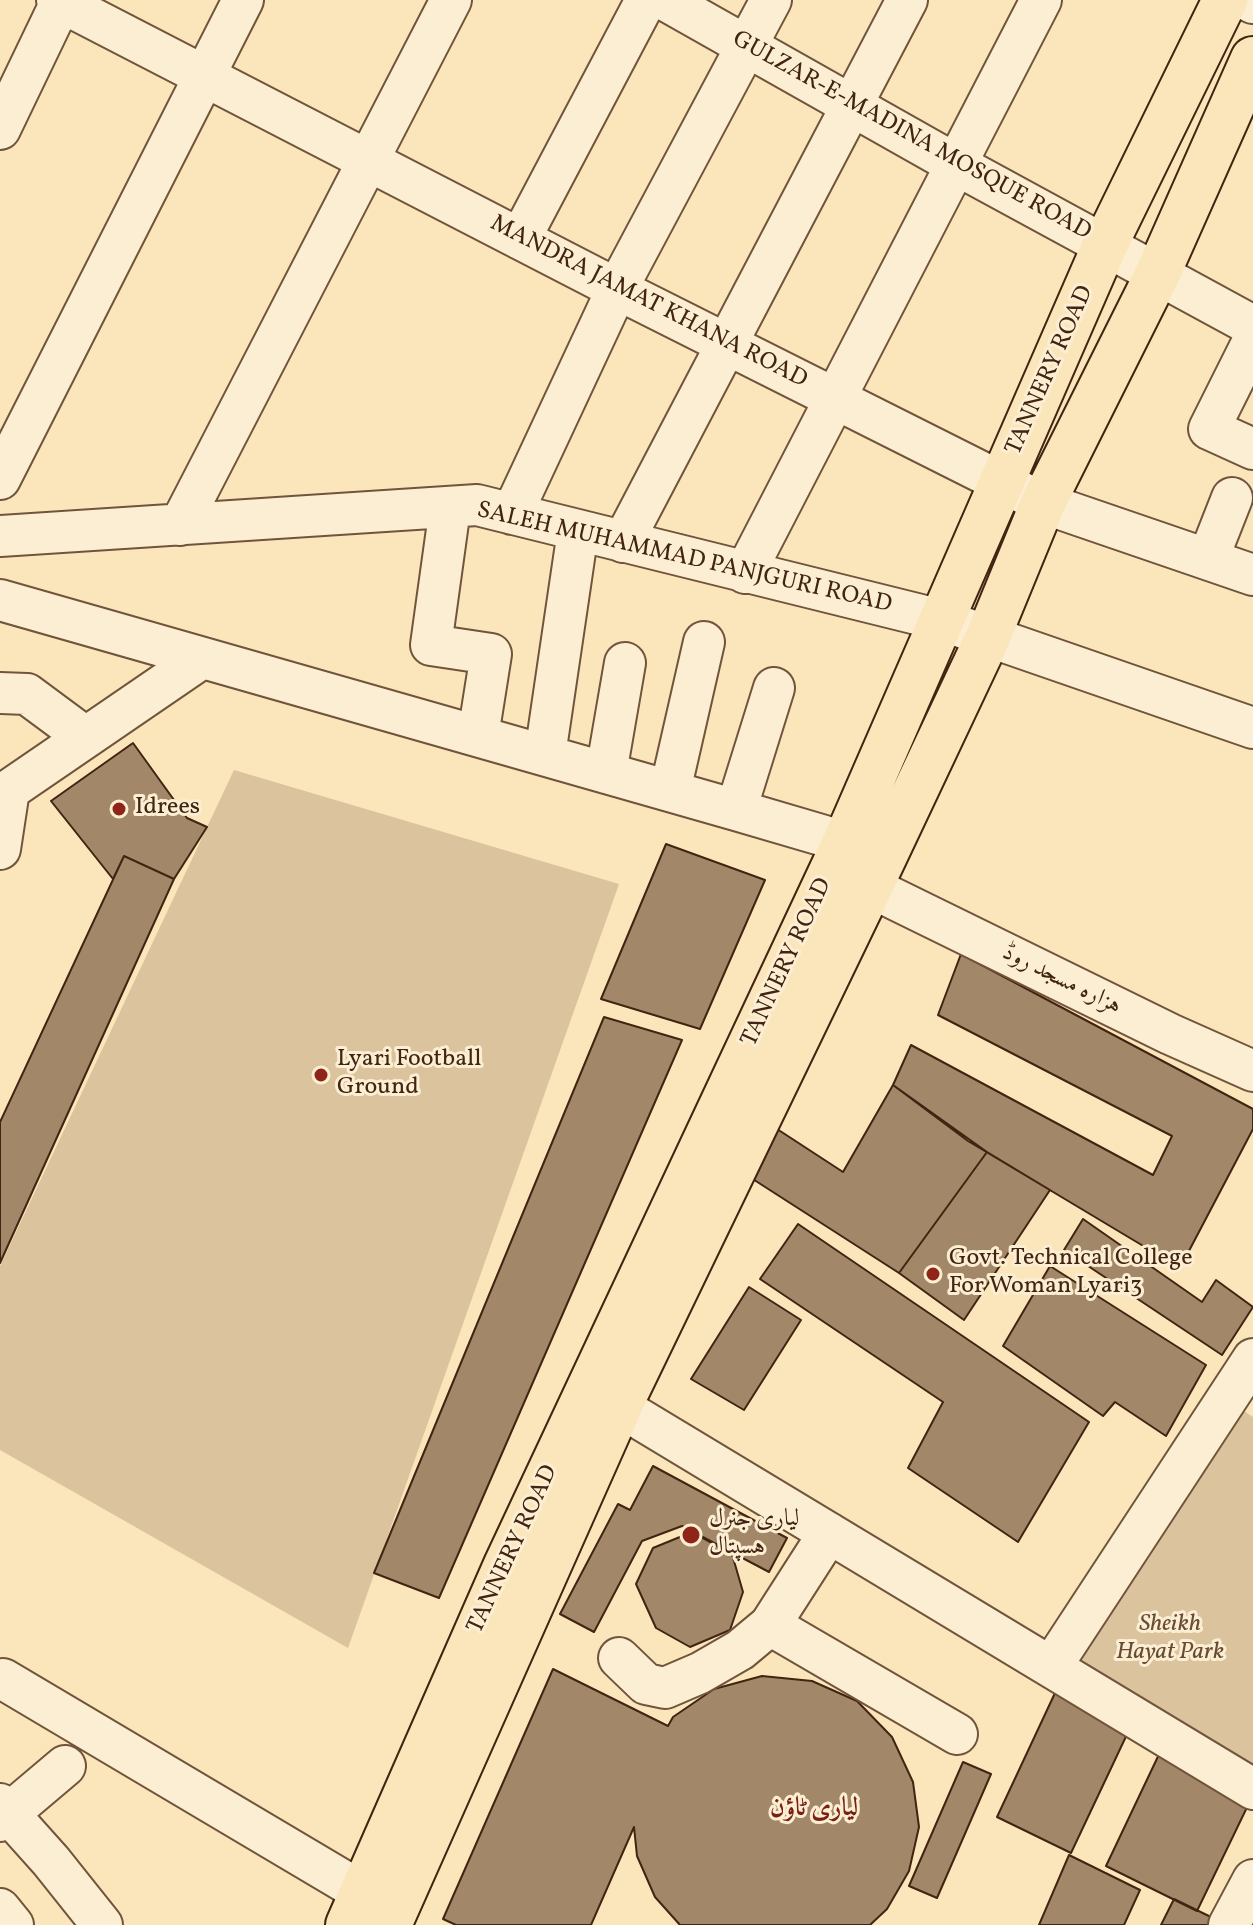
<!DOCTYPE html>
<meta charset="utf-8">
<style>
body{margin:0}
canvas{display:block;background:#fbe5ba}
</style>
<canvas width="1253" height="1925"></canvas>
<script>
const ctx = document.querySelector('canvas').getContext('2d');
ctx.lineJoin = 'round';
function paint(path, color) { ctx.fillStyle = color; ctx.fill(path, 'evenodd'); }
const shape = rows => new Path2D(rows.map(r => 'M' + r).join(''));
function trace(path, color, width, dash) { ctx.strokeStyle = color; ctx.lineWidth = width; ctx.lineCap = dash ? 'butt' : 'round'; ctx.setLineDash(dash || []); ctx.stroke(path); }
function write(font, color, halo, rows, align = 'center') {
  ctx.font = font + ' Vollkorn,Amiri,serif'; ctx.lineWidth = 6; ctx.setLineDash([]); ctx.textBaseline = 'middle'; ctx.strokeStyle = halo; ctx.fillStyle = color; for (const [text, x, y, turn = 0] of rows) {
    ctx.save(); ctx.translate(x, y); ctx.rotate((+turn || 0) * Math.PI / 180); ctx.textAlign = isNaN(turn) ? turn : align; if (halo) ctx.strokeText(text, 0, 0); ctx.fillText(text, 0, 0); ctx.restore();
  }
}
const green = shape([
 [234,770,619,884,348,1648,0,1450,0,1266],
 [1226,1399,1253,1417,1253,1789,1051,1667]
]);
const building = shape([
 [133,743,187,818,207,827,174,879,124,856,113,879,51,801,133,743],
 [666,844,765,880,700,1029,601,999,666,844],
 [124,856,174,879,0,1263,0,1122,124,856],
 [961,954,1253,1109,1253,1129,1180,1268,968,1141,893,1085,911,1045,1153,1175,1172,1136,938,1015,961,954],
 [604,1017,682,1040,439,1598,374,1573,604,1017],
 [893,1085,987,1152,899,1273,748,1176,774,1127,843,1172,893,1085],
 [987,1152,1050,1190,964,1320,899,1273,987,1152],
 [1083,1219,1202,1302,1216,1280,1253,1307,1222,1355,1064,1250,1083,1219],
 [798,1224,1089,1422,1018,1542,908,1468,943,1402,760,1279,798,1224],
 [1050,1266,1206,1365,1166,1436,1115,1402,1103,1416,1003,1346,1050,1266],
 [749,1287,801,1320,744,1410,691,1379,749,1287],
 [653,1466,787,1538,769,1572,682,1526,642,1541,594,1632,560,1614,618,1504,630,1510,653,1466],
 [692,1532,732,1554,743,1592,730,1630,690,1647,656,1628,636,1584,653,1548,692,1532],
 [553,1669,668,1726,673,1717,714,1689,762,1676,812,1681,857,1701,892,1737,913,1782,919,1827,909,1871,887,1909,870,1925,680,1925,655,1897,637,1856,634,1827,591,1925,456,1925,443,1919,553,1669],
 [1055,1693,1130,1728,1071,1853,997,1817,1055,1693],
 [1162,1748,1253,1795,1197,1911,1106,1866,1162,1748],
 [963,1762,991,1774,937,1898,909,1886,963,1762],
 [1069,1855,1140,1890,1124,1925,1039,1925,1069,1855],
 [1174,1899,1215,1919,1212,1925,1161,1925,1174,1899]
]);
const minor = shape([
 [57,0,617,289,1043,503,1253,575],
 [665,0,957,165,1253,326],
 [1247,0,1253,3],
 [0,129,61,2],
 [520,239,646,0],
 [1253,341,1209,429,1253,449],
 [0,479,243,0],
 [450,508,431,645,491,654,478,736],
 [512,514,617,289,771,0],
 [180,525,451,0],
 [0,536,477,505,941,620,1253,728],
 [623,542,907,0],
 [1208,559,1232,498],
 [745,573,1041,0],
 [0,600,736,810,845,842,875,855],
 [0,693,27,694,85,737],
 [545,755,578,531],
 [606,773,625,663],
 [670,791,704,642],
 [736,810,774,688],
 [0,849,9,790,202,658],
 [870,887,1170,1034,1253,1071],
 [591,1392,620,1407,1253,1789],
 [770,1625,957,1734],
 [619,1658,646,1684,665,1688,700,1673,740,1650,770,1625,829,1533],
 [1051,1667,1253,1359],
 [3,1679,389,1908],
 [0,1804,51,1861,102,1925],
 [0,1821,65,1766],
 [0,1909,13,1925],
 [1229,1925,1253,1880]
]);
const major = shape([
 [348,1925,506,1565,845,842,1105,245,1225,0],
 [389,1925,621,1403,863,902,988,637,1043,503,1158,273,1253,59]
]);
const markers = [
 [119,809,8,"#8f2418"],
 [321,1075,8,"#8f2418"],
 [933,1274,8,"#8f2418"],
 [691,1535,10,"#8f2418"]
];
const streetNames = [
 ["GULZAR-E-MADINA MOSQUE ROAD",911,137,29],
 ["MANDRA JAMAT KHANA ROAD",648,303,27],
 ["TANNERY ROAD",1051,371,-66],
 ["SALEH MUHAMMAD PANJGURI ROAD",684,559,13],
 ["TANNERY ROAD",788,963,-65],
 ["ہزارہ مسجد روڈ",1061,981,26],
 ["TANNERY ROAD",514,1550,-65]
];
const poiNames = [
 ["Idrees",135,809],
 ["Lyari Football",337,1061],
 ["Ground",337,1089],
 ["Govt. Technical College",949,1260],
 ["For Woman Lyari3",949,1288],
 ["لیاری جنرل",709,1521],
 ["ہسپتال",709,1549]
];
const parkNames = [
 ["Sheikh",1170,1626],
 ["Hayat Park",1170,1654]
];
const neighbourhoodNames = [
 ["لیاری ٹاؤن",814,1810]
];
paint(green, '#dbc49d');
paint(building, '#a28869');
trace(building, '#412411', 2);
trace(minor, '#70543b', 44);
trace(major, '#412411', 48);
trace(minor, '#fceed2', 40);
trace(major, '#fbe5ba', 44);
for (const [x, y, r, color] of markers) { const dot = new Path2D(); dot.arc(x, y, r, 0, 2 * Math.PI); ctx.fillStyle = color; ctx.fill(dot); trace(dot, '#fceed2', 3); }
write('24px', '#412411', '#fceed2', streetNames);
write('24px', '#412411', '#fceed2', poiNames, 'left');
write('italic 24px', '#684c34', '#fceed2', parkNames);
write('bold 26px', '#7a1f14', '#fceed2', neighbourhoodNames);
</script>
